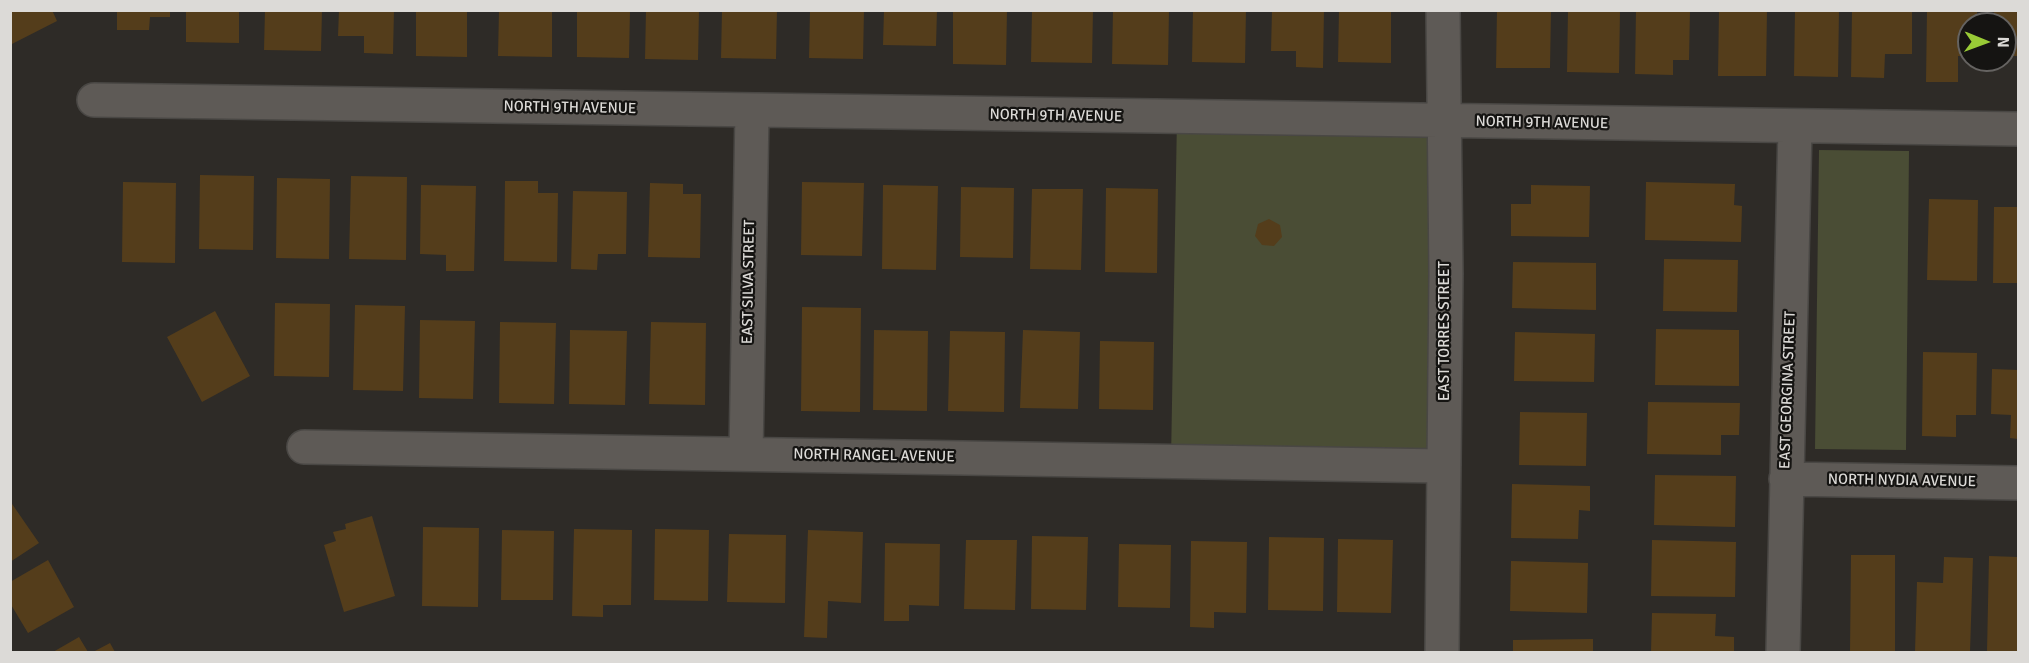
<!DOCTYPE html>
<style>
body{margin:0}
#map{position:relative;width:2029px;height:663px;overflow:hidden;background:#2e2b27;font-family:Signika,sans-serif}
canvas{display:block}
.frame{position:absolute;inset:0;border:12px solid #dcdad7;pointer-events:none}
.north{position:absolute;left:1957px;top:12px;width:60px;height:60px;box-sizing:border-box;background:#151412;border:2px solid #656361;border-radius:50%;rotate:91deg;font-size:16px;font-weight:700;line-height:24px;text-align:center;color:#dcdad7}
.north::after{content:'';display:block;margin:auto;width:21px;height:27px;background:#99cb36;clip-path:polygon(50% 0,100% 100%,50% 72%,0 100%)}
</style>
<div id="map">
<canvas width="2029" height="663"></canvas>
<div class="frame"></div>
<div class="north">N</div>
</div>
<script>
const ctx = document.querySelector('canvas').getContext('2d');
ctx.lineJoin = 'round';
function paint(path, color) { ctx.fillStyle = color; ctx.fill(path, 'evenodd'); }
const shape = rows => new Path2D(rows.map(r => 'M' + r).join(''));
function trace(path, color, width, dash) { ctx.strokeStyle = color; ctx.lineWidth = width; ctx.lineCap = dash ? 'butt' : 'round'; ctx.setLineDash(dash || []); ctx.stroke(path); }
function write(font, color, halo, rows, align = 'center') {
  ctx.font = font + ' Signika,sans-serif'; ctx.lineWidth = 4.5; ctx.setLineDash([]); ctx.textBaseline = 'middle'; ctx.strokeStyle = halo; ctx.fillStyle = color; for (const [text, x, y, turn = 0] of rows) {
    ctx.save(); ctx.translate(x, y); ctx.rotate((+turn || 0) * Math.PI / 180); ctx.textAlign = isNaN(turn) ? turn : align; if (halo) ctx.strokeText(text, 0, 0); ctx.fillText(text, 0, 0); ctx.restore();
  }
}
const green = shape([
 [1177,117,1443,121,1443,466,1171,460],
 [1819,150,1909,151,1906,450,1815,449]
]);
const building = shape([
 [10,10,52,10,57,21,10,45],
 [117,10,170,10,170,17,150,17,149,30,117,30],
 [186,10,239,10,239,43,186,42],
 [265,10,322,10,321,51,264,50],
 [339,10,394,10,393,54,364,53,364,36,338,36],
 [416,10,467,10,467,57,416,56],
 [499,10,552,10,552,57,498,56],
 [577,10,630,10,629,58,577,57],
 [646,10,699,10,698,60,645,59],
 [722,10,777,10,776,59,721,58],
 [810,10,864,10,863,59,809,58],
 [884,10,937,10,936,46,883,45],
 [953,10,1007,10,1006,65,953,64],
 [1032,10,1093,10,1092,63,1031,62],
 [1113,10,1169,10,1168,65,1112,64],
 [1193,10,1246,10,1245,63,1192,62],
 [1272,10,1324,10,1323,68,1296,67,1296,51,1271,51],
 [1339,10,1391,10,1391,63,1338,62],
 [1497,10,1551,10,1550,68,1496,68],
 [1568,10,1620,10,1619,73,1567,72],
 [1636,10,1690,10,1689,60,1673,60,1673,75,1635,74],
 [1719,10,1767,10,1766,76,1718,76],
 [1795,10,1839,10,1838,77,1794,76],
 [1852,10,1912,10,1912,54,1885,54,1884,78,1851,77],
 [1927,10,1977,10,1977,24,1969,24,1969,56,1958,56,1958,82,1926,82],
 [1994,10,2018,10,2018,56,2005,56,2005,24,1994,24],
 [200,175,254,176,253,250,199,249],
 [351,176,407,177,406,260,349,259],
 [277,178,330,179,329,259,276,258],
 [505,181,538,181,538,193,558,193,557,262,504,261],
 [123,182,176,183,175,263,122,262],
 [802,182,864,183,862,256,801,255],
 [1646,182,1735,184,1734,205,1742,206,1741,242,1645,240],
 [650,183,683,184,683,194,701,194,700,258,648,257],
 [421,185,476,186,474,271,446,271,446,255,420,254],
 [883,185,938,186,936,270,882,269],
 [1531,185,1590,186,1589,237,1511,236,1511,204,1531,204],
 [961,187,1014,188,1013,258,960,257],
 [1106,188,1158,189,1157,273,1105,272],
 [1032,189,1083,189,1081,270,1030,269],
 [573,191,627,192,626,254,598,254,597,270,571,269],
 [1929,199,1978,200,1977,281,1927,280],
 [1994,207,2018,207,2018,283,1993,283],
 [1269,219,1280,225,1282,237,1274,246,1262,245,1255,236,1258,224],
 [1664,259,1738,260,1737,312,1663,311],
 [1513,262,1596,263,1596,310,1512,308],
 [275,303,330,304,329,377,274,376],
 [355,305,405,306,403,391,353,390],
 [802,307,861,308,860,412,801,411],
 [215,311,250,376,202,402,167,337],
 [420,320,475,321,473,399,419,398],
 [500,322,556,323,554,404,499,403],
 [651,322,706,323,705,405,649,404],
 [1656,329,1739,330,1739,386,1655,385],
 [570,330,627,331,625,405,569,404],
 [874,330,928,331,927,411,873,410],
 [1023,330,1080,332,1078,409,1020,408],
 [950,331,1005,332,1004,412,948,411],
 [1515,332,1595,334,1594,382,1514,381],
 [1100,341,1154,342,1153,410,1099,409],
 [1923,352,1977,353,1976,415,1956,415,1956,437,1922,436],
 [1992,369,2018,370,2018,439,2010,438,2011,415,1991,414],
 [1648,402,1740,403,1739,435,1721,435,1721,455,1647,454],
 [1520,412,1587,413,1586,466,1519,465],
 [1655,475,1736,476,1735,527,1654,525],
 [1512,484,1590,486,1590,511,1579,510,1578,539,1511,538],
 [10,501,39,543,10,562],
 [372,516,395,596,344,612,324,545,336,541,333,532,346,529,345,524],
 [423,527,479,528,478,607,422,606],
 [574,529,632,530,631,605,603,605,603,617,572,616],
 [655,529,709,530,708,601,654,600],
 [502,530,554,531,553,600,501,600],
 [808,530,863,532,861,603,828,601,827,638,804,637],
 [729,534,786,535,785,603,727,602],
 [1032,536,1088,537,1086,610,1031,609],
 [1269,537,1324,538,1323,611,1268,610],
 [1338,539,1393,540,1391,613,1337,612],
 [966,540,1017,540,1015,610,964,609],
 [1652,540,1736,542,1735,597,1651,596],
 [1191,541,1247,542,1246,613,1214,612,1214,628,1190,627],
 [885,543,940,544,939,606,909,605,909,621,884,621],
 [1119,544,1171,545,1170,608,1118,607],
 [1851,555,1895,555,1895,652,1850,652],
 [1989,556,2018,557,2018,652,1987,652],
 [1944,557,1973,558,1970,652,1915,652,1917,582,1943,583],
 [48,560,74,607,28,633,10,603,10,582],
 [1511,561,1588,563,1587,613,1510,611],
 [1652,613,1716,614,1715,636,1734,637,1734,652,1651,652],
 [79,637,88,652,53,652],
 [1593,639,1593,652,1513,652,1513,640],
 [110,643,115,652,93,652]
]);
const street = shape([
 [94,100,2018,129],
 [304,447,1443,466],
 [746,454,752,111],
 [1786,479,2018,483],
 [1442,652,1446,274,1443,10],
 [1783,652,1795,127]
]);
const streetNames = [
 ["NORTH 9TH AVENUE",570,108,1],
 ["NORTH 9TH AVENUE",1056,116,1],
 ["NORTH 9TH AVENUE",1542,123,1],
 ["EAST SILVA STREET",749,282,-89],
 ["EAST TORRES STREET",1445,331,-90],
 ["EAST GEORGINA STREET",1788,390,-88],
 ["NORTH RANGEL AVENUE",874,456,1],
 ["NORTH NYDIA AVENUE",1902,481,1]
];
paint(green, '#4a4d35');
paint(building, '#543d1b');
trace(street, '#494744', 36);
trace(street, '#5e5a56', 33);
write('15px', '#dcdad7', '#151412', streetNames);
</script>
